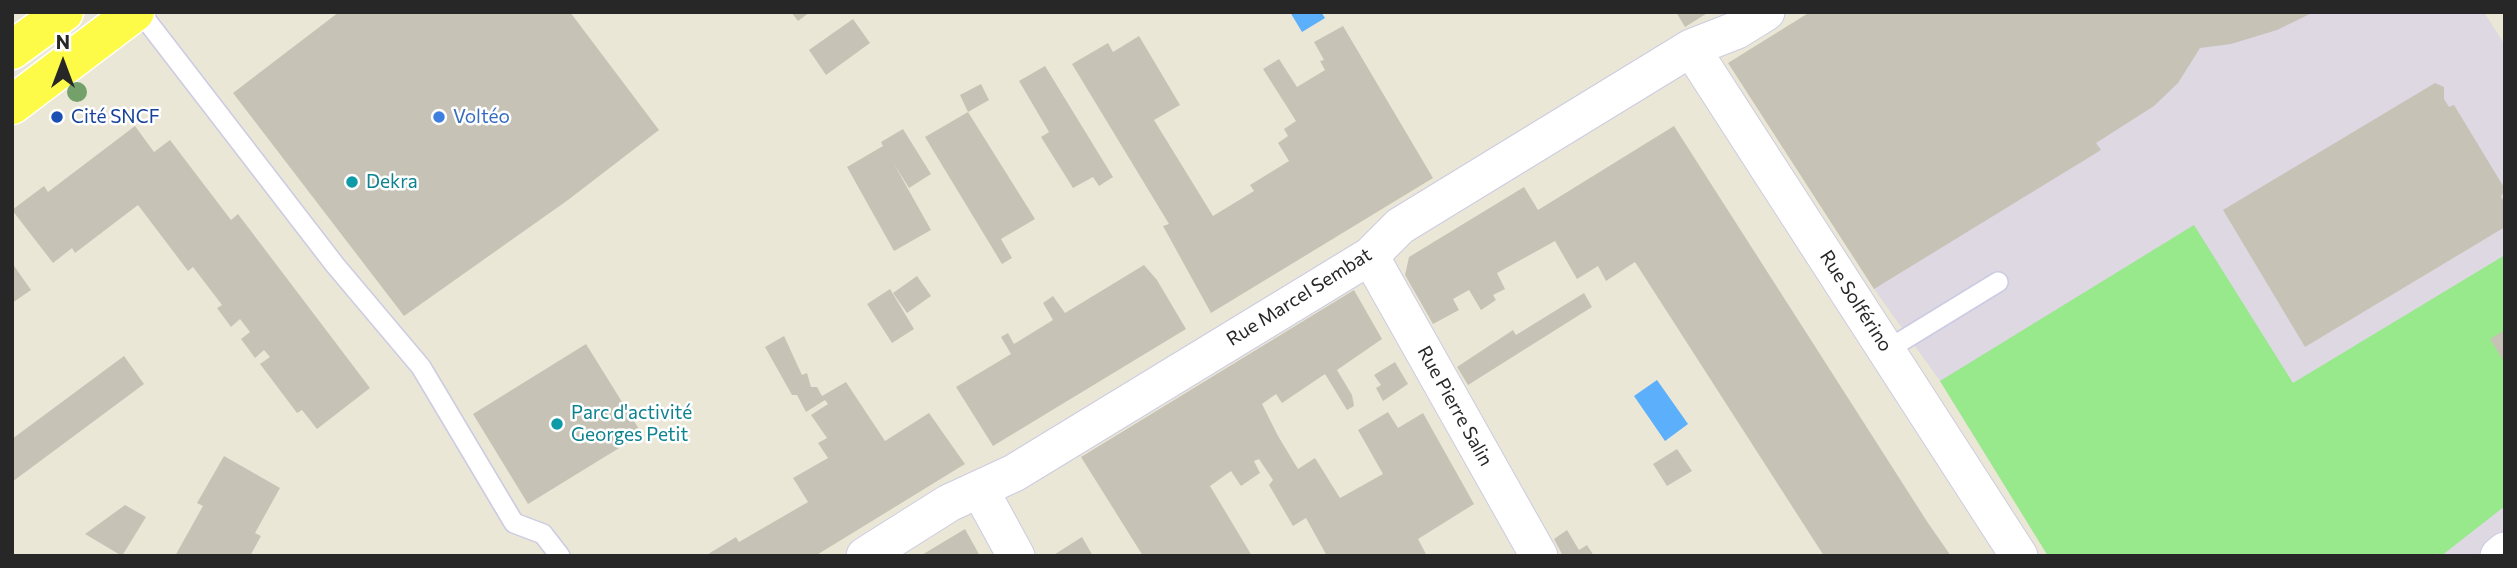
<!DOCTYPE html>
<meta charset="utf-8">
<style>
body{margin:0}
#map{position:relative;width:2517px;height:568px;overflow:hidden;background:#ebe7d6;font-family:Commissioner,sans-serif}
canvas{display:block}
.frame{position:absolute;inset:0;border:14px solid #272727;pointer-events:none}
.north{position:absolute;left:28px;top:28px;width:70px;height:70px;-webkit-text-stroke:5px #fff;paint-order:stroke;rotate:0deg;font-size:19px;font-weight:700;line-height:28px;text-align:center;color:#272727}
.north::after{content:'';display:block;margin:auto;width:24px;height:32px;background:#272727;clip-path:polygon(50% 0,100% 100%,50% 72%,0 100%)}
</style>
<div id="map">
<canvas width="2517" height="568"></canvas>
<div class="frame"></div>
<div class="north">N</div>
</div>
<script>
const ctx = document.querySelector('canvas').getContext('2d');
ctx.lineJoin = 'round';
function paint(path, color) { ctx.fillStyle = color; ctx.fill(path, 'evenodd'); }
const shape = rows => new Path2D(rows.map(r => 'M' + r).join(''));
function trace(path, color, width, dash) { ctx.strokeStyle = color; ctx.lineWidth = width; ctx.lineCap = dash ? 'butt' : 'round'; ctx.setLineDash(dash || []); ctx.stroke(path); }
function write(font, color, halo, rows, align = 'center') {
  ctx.font = font + ' Commissioner,sans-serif'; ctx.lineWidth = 5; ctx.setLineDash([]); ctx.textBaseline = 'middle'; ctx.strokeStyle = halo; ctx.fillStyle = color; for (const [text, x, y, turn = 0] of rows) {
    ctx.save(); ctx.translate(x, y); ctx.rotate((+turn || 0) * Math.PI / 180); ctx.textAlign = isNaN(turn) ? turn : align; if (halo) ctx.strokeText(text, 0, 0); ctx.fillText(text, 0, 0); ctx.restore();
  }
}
const industrial = shape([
 [2022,12,2484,12,2505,45,2505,556,2048,556,1940,381,1874,289,1788,154]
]);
const green = shape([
 [2194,225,2293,383,2505,255,2505,506,2441,556,2048,556,1940,381]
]);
const water = shape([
 [1290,12,1321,12,1325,18,1302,32],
 [1657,380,1688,424,1665,441,1634,396]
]);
const building = shape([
 [339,12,570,12,659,130,568,200,404,316,233,93],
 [791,12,810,12,798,21],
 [1676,12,1709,12,1685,27],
 [1810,12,2314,12,2277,30,2231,44,2200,48,2178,83,2154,106,2096,143,2101,150,1874,289,1728,63],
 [853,19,870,43,826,75,809,50],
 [1343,26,1433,178,1211,313,1163,226,1169,224,1072,64,1108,43,1113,52,1139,36,1180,105,1154,120,1213,216,1254,191,1250,185,1289,161,1278,143,1288,136,1284,129,1296,121,1263,69,1279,59,1297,87,1325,70,1320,61,1324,60,1314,42],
 [1045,66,1113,177,1099,186,1093,177,1073,188,1041,137,1049,132,1019,81],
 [2435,83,2444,87,2444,99,2449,107,2454,105,2505,189,2501,197,2505,202,2505,227,2305,347,2223,210],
 [981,84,989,100,968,112,960,95],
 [968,112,1035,219,1001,239,1012,258,1002,264,925,137],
 [135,126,154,152,170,140,231,220,238,214,370,388,317,429,302,410,297,413,260,364,270,357,264,350,255,358,241,339,250,332,240,319,231,327,217,308,222,305,193,267,188,271,138,205,75,253,72,248,53,263,12,210,44,186,48,192],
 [1674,126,1928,523,1951,556,1824,556,1635,262,1606,281,1598,266,1577,279,1555,241,1497,273,1505,289,1493,295,1496,300,1481,310,1469,290,1453,299,1459,310,1433,324,1405,275,1409,257,1524,187,1538,210],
 [903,129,931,174,909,188,894,164,931,230,894,251,847,167,883,146,881,142],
 [12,263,31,290,12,303],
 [1144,265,1157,280,1186,329,993,446,956,387,1011,354,1001,337,1008,333,1014,344,1053,320,1043,303,1053,296,1065,313],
 [917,276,931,296,907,313,893,293],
 [890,289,914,329,892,343,867,304],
 [1354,290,1382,339,1337,370,1352,395,1354,406,1347,410,1325,374,1282,403,1276,394,1262,404,1278,436,1298,469,1315,458,1340,498,1383,474,1358,430,1388,412,1398,428,1423,413,1474,504,1418,539,1427,556,1327,556,1306,518,1293,526,1269,485,1273,480,1259,459,1254,461,1260,473,1241,486,1231,471,1210,486,1252,556,1143,556,1081,457],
 [1584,293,1592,307,1468,385,1457,367,1513,330,1516,335],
 [2505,330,2505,363,2490,339],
 [784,336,802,375,807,373,811,387,817,387,822,396,846,382,885,441,929,413,965,464,815,556,705,556,736,537,739,542,808,502,793,478,828,458,818,443,827,438,811,415,828,404,825,400,806,412,797,395,792,395,765,347],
 [586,344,642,434,528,504,473,414],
 [124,356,144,384,12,482,12,439],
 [1395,362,1408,384,1383,401,1376,388,1381,385,1374,375],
 [1677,449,1692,471,1667,486,1653,464],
 [224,456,280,488,255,533,261,536,250,556,175,556,203,506,197,503],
 [125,505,146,517,122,556,85,534],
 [965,529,980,556,920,556],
 [1567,530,1579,550,1587,545,1594,556,1563,556,1554,539],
 [1082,537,1093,556,1052,556]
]);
const service = shape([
 [140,12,335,265,421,367,514,523,543,534,560,556],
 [1887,350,1998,282]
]);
const minor = shape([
 [1691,48,2019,556],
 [1370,256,1539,556],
 [980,490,1016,556],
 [865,556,949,503,1014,473,1370,256,1400,226,1691,48,1737,30,1766,12],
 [2499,556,2505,551]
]);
const primary = shape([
 [12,50,64,12],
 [12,105,135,12]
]);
const trees = [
 [77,92]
];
const markers = [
 [57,117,7,"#1a4fb4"],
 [439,117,7,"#3f7fe0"],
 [352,182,7,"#0f9aa8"],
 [557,424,7,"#0f9aa8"]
];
const transitNames = [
 ["Cité SNCF",71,117]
];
const shopNames = [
 ["Voltéo",453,117]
];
const cultureNames = [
 ["Dekra",366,182],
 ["Parc d'activité",571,413],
 ["Georges Petit",571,435]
];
const streetNames = [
 ["Rue Marcel Sembat",1299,297,-32],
 ["Rue Solférino",1856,301,57],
 ["Rue Pierre Salin",1455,406,61]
];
paint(industrial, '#ddd8e2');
paint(green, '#98e88c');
paint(water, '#5caffa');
paint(building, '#c6c3b6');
trace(service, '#cccbe2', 22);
trace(minor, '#cccbe2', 39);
trace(primary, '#fff', 41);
trace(service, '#fff', 19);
trace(minor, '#fff', 37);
trace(primary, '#fefa48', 38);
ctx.fillStyle = '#74a16a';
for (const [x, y] of trees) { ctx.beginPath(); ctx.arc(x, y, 10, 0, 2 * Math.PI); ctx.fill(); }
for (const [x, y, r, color] of markers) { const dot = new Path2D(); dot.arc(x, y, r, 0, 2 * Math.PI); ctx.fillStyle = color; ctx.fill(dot); trace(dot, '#fff', 2.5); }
write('19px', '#164399', '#fff', transitNames, 'left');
write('19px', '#366cbe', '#fff', shopNames, 'left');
write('19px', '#0d838f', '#fff', cultureNames, 'left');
write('19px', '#272727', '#fff', streetNames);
</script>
